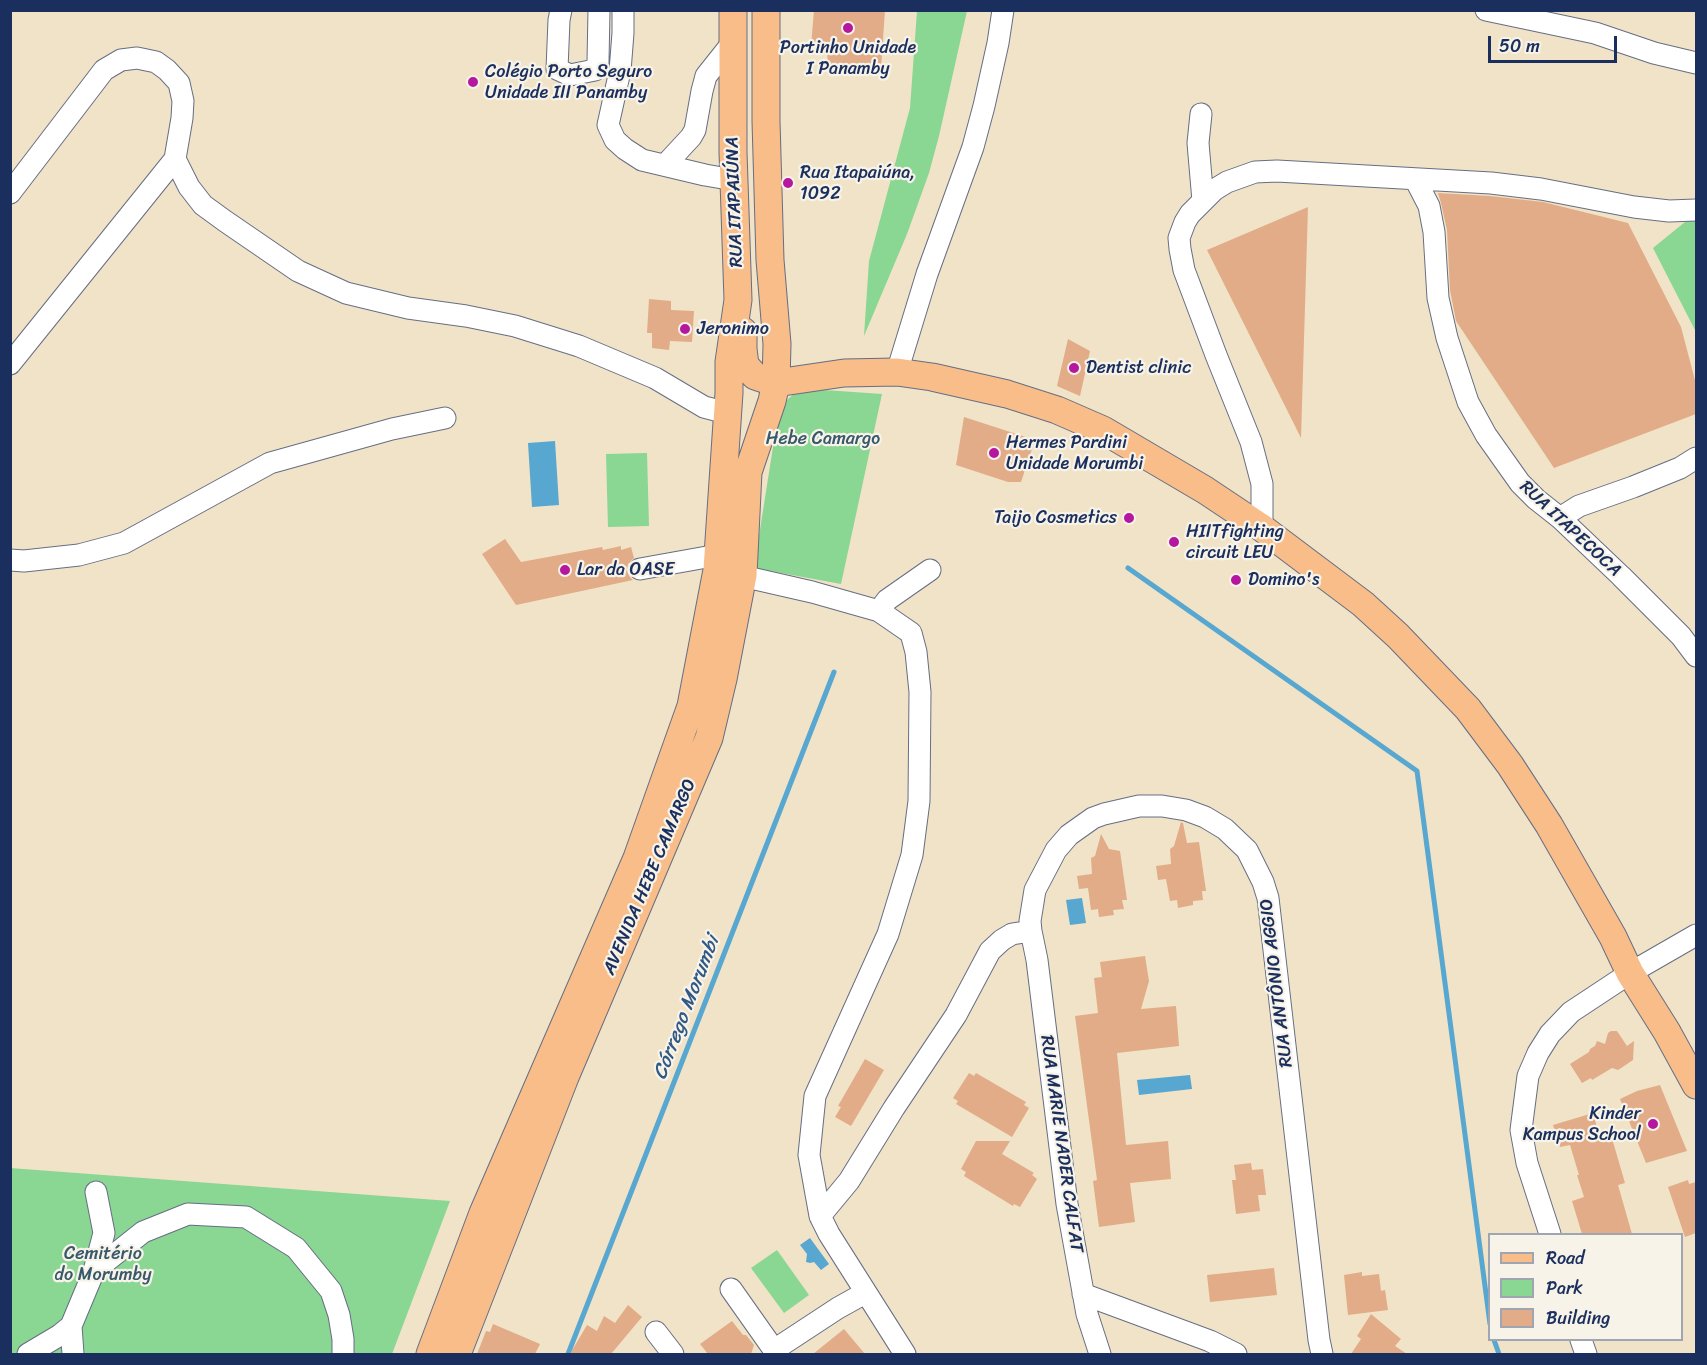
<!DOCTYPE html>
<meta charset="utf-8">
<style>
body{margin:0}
#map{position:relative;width:1707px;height:1365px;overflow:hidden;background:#f0e3c7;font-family:Sriracha,sans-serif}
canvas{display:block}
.frame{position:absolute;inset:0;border:12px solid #1b2f5e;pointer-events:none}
.legend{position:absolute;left:1488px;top:1233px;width:195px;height:108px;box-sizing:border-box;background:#f7f3e8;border:2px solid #9fa5b1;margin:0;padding:8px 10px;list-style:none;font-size:18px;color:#1b2f5e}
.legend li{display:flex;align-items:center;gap:12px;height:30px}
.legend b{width:30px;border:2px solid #9fa5b1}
.scale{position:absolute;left:1488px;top:36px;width:129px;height:27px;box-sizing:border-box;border:3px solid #1b2f5e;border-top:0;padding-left:8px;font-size:18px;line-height:21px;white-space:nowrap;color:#1b2f5e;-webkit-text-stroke:4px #f7f3e8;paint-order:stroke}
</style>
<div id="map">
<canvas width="1707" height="1365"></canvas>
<div class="frame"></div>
<ul class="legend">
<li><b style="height:8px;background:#f8bd88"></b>Road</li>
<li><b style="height:16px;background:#8ad693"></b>Park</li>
<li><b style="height:16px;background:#e1ac87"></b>Building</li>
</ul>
<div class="scale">50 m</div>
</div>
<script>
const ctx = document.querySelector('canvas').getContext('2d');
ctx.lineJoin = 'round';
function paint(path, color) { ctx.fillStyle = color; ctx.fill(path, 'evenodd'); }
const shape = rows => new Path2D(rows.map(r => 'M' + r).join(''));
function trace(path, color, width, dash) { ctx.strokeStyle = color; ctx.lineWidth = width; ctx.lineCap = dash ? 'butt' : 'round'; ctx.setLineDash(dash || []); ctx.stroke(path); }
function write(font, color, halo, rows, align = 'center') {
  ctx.font = font + ' Sriracha,sans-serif'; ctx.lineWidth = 4.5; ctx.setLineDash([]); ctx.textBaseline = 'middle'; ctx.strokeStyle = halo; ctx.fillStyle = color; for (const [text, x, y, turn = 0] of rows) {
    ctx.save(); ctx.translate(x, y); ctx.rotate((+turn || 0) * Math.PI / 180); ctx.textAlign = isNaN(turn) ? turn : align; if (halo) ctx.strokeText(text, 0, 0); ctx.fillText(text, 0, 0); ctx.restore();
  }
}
const green = shape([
 [917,11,967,11,939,136,929,173,907,234,864,336,869,261,910,108],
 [1696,213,1696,332,1653,248],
 [810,389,882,394,841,584,754,568,778,415,787,400,797,391],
 [647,453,649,526,608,527,606,454],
 [10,1168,450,1201,392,1354,11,1354],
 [777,1250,809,1295,784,1313,751,1268]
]);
const water = shape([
 [555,441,559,505,532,507,528,443],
 [1082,898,1086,923,1070,925,1066,900],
 [1190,1075,1192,1089,1139,1095,1137,1080],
 [810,1238,829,1264,821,1270,814,1262,810,1263,806,1262,807,1254,800,1245]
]);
const stream = shape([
 [1128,568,1417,771,1490,1324],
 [1494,1340,1499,1354],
 [568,1354,834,672]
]);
const building = shape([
 [814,10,885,10,881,68,827,64,828,48,811,46],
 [1438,193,1490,196,1543,202,1628,223,1681,327,1696,384,1696,414,1554,468,1456,321,1450,290,1447,230,1441,203],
 [1308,207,1301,438,1207,250],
 [649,299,671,301,671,310,694,311,692,342,670,341,669,350,652,348,652,333,647,333],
 [1068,339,1090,351,1080,396,1057,386],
 [964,417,1035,440,1021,482,1008,482,956,465],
 [505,539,521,562,602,547,603,550,621,546,621,550,631,547,634,558,628,564,627,571,630,577,633,580,516,605,482,554],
 [1181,822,1183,823,1187,843,1199,842,1206,891,1202,891,1203,900,1193,901,1193,905,1178,908,1177,900,1170,901,1166,879,1158,880,1156,866,1171,864,1170,849,1174,846],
 [1101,834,1109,849,1120,851,1127,900,1122,900,1124,909,1113,910,1114,915,1099,917,1098,909,1091,910,1088,888,1079,889,1077,876,1092,874,1091,858,1095,856],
 [1145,956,1149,981,1141,1009,1176,1006,1179,1046,1117,1053,1126,1145,1168,1141,1171,1179,1130,1183,1135,1222,1099,1227,1093,1181,1097,1180,1075,1016,1098,1013,1094,978,1102,977,1100,962],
 [1611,1031,1617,1031,1627,1046,1634,1041,1633,1060,1618,1070,1612,1068,1592,1080,1591,1078,1582,1083,1570,1064,1589,1052,1590,1049,1595,1046,1597,1041,1605,1044,1608,1033],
 [865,1059,884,1070,851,1126,835,1117,841,1107,838,1106],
 [969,1073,974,1076,976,1073,1026,1102,1024,1105,1029,1108,1012,1137,956,1104,958,1101,953,1098],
 [1660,1085,1687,1151,1646,1163,1620,1099,1637,1091],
 [1593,1113,1600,1138,1611,1135,1625,1183,1618,1185,1632,1234,1582,1234,1572,1201,1584,1197,1577,1175,1579,1175,1570,1145,1560,1147,1553,1125],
 [976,1141,1010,1141,1002,1154,1034,1173,1032,1175,1037,1179,1020,1207,1014,1204,1013,1206,964,1176,966,1172,961,1169],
 [1251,1163,1252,1170,1263,1169,1266,1195,1258,1195,1260,1211,1236,1214,1232,1180,1236,1180,1234,1165],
 [1688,1180,1689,1184,1696,1182,1696,1233,1685,1237,1668,1187],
 [1274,1268,1277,1295,1210,1302,1207,1275],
 [1362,1272,1362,1276,1379,1274,1381,1291,1385,1290,1388,1310,1348,1315,1344,1275],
 [628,1305,642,1317,611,1354,570,1354,587,1325,597,1331,604,1316,615,1323],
 [1371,1314,1401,1339,1395,1346,1407,1354,1351,1354,1361,1339,1357,1336],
 [732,1321,743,1335,746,1335,754,1345,751,1354,708,1354,700,1344],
 [493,1324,540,1344,535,1354,477,1354,486,1331,490,1332],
 [844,1329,865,1354,813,1354]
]);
const minor = shape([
 [561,10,559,20,557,69,570,75,595,70,598,62,599,10],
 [623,10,623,33,620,71,608,125,615,140,625,149,642,160,705,175,734,180],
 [1486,10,1595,33,1654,53,1696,63],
 [1201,114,1198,143,1203,201],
 [666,164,691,137,695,130,702,91,706,76,733,42],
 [1415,179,1429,206,1434,232,1438,298,1447,338,1468,402,1486,435,1520,483,1536,499,1560,518,1621,576,1681,636,1696,656],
 [10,193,104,70,121,60,137,58,156,62,167,70,179,83,183,101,182,118,175,159,189,187,203,205,225,221,298,271,346,293,408,308,466,316,515,326,579,346,655,378,704,407,727,413],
 [10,364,175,159],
 [897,372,927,274,973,147,984,106,998,43,1003,10],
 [1560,518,1579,506,1633,487,1680,468,1696,458],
 [1262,528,1262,484,1251,442,1216,355,1184,270,1180,249,1179,238,1185,222,1190,214,1214,190,1227,182,1255,172,1277,171,1491,183,1541,189,1634,207,1669,211,1696,210],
 [10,560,24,561,79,555,124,543,270,463,392,429,445,418],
 [640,569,718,555],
 [729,573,812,592,879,611,887,600,930,570],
 [879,611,911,633,916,652,920,692,919,801,912,855,888,934,815,1096,809,1155,820,1216,829,1234,905,1354],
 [1031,931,1037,960,1067,1204,1087,1314,1100,1354],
 [820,1216,849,1181,894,1108,956,1015,990,951,1002,940,1012,934,1031,931,1030,921,1035,890,1056,850,1069,835,1093,818,1104,814,1139,806,1162,806,1186,810,1205,817,1225,829,1247,850,1263,882,1268,898,1319,1340,1322,1354],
 [1550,1234,1527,1163,1521,1130,1528,1076,1538,1053,1550,1034,1571,1012,1630,973,1696,935],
 [94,1271,143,1232,188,1214,246,1217,296,1248,331,1291,339,1315,343,1339,343,1354],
 [731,1289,774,1350,838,1308,865,1293],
 [1083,1294,1210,1341,1236,1354],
 [656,1332,673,1354],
 [1581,1340,1586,1354],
 [28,1354,60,1335,71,1326],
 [73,1354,71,1326,94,1271,104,1233,96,1192]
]);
const major = shape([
 [743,331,743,349,745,365,755,376,776,383,844,373,897,372,932,377,1007,394,1057,410,1103,430,1205,490,1262,528,1363,604,1398,636,1468,709,1510,765,1549,825,1613,937,1630,973,1667,1032,1696,1085],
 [430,1354,483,1213,637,858,691,706,717,570,729,393,729,362,738,300,733,152,733,10],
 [457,1354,565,1077,709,738,723,679,743,575,748,472,772,401,776,383,777,344,770,260,766,121,766,10]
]);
const markers = [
 [848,28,6,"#b5179e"],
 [473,82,6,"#b5179e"],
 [788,183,6,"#b5179e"],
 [685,329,6,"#b5179e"],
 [1074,368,6,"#b5179e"],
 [994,453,6,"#b5179e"],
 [1129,518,6,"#b5179e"],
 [1174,542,6,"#b5179e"],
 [565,570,6,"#b5179e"],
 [1236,580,6,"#b5179e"],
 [1653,1124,6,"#b5179e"]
];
const poiNames = [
 ["Portinho Unidade",848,48,"center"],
 ["I Panamby",848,69,"center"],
 ["Colégio Porto Seguro",485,72],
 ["Unidade III Panamby",485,93],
 ["Rua Itapaiúna,",800,173],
 ["1092",800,194],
 ["Jeronimo",697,329],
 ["Dentist clinic",1086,368],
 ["Hermes Pardini",1006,443],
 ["Unidade Morumbi",1006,464],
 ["Taijo Cosmetics",1117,518,"right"],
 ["HIITfighting",1186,532],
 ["circuit LEU",1186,553],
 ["Lar da OASE",577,570],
 ["Domino's",1248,580],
 ["Kinder",1641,1114,"right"],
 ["Kampus School",1641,1135,"right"]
];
const streetNames = [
 ["RUA ITAPAIÚNA",735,202,-92],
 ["RUA ITAPECOCA",1570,529,43],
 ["AVENIDA HEBE CAMARGO",650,877,-67],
 ["RUA ANTÔNIO AGGIO",1277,983,-97],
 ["RUA MARIE NADER CALFAT",1061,1144,82]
];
const parkNames = [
 ["Hebe Camargo",823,439],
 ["Cemitério",103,1254],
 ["do Morumby",103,1275]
];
const waterNames = [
 ["Córrego Morumbi",687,1008,-69]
];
paint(green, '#8ad693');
paint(water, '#57a7d1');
trace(stream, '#57a7d1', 5);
paint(building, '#e1ac87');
trace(minor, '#666e83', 23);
trace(major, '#666e83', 29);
trace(minor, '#fff', 21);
trace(major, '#f8bd88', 27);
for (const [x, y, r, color] of markers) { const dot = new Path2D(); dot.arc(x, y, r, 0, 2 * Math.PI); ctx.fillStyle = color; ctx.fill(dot); trace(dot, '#f7f3e8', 2); }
write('18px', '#1b2f5e', '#f7f3e8', poiNames, 'left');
write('18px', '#1b2f5e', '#f7f3e8', streetNames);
write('18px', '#37596b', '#f7f3e8', parkNames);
write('italic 20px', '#305986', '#f7f3e8', waterNames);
</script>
